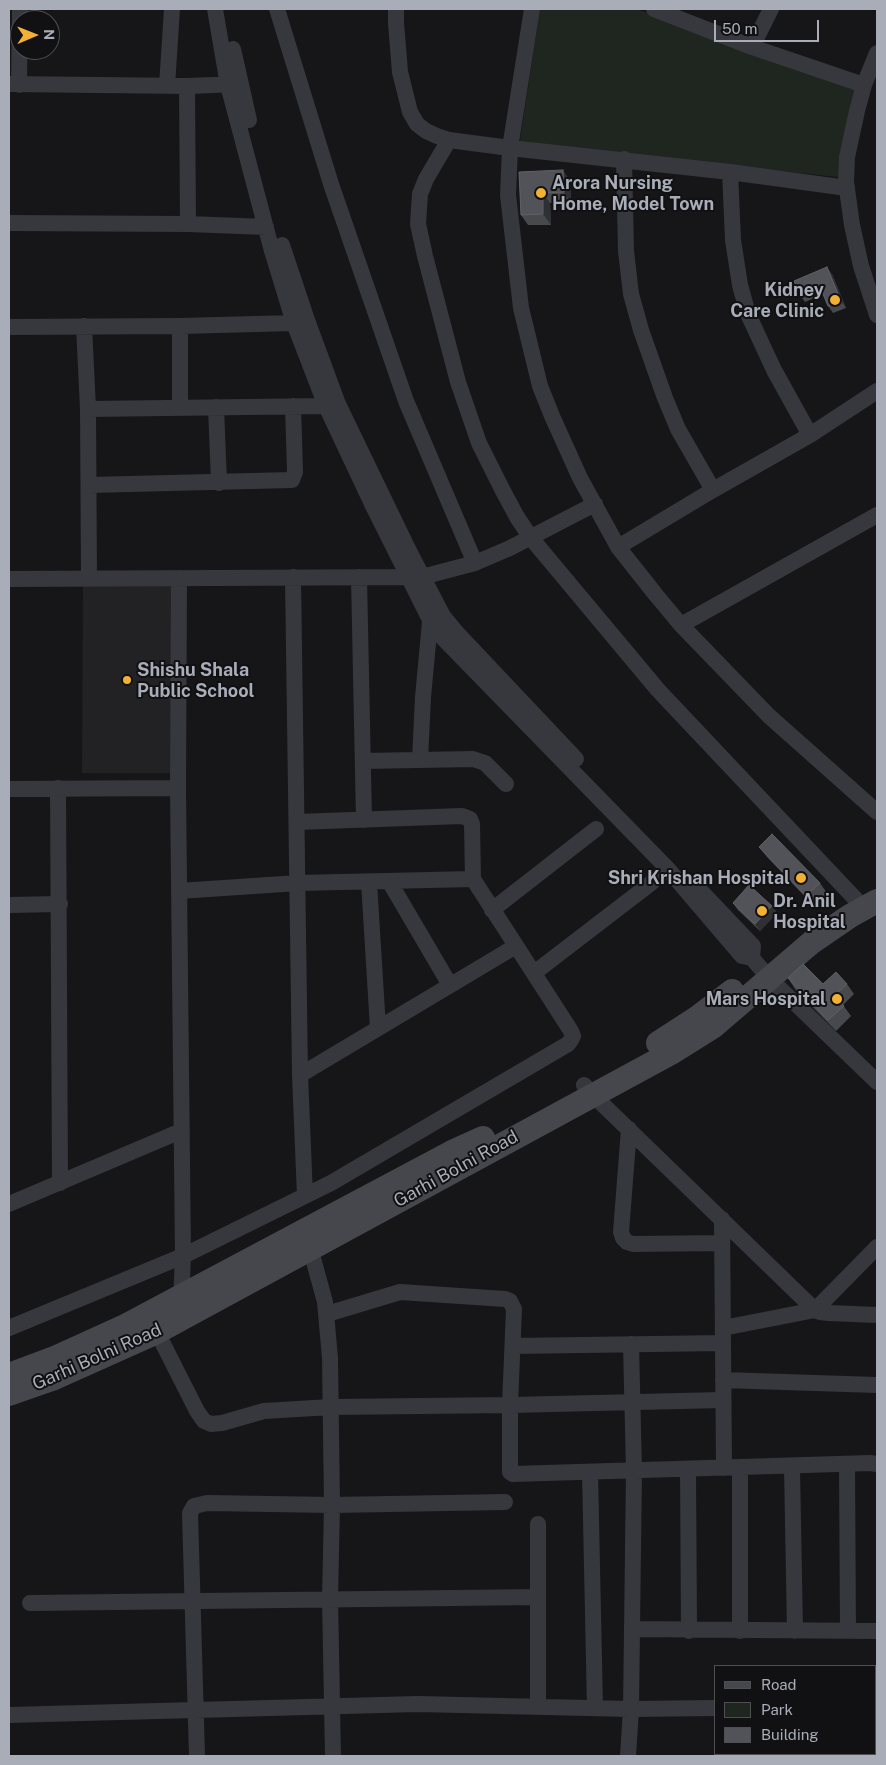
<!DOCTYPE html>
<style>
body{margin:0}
#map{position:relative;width:886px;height:1765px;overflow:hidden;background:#161618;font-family:"Public Sans",sans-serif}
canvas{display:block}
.frame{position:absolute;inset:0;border:10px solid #a8adb8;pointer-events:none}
.legend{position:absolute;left:714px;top:1665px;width:162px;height:90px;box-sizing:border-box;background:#111113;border:1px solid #4d4f55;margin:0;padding:6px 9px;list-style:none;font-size:15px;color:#a8adb8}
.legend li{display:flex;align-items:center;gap:10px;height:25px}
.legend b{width:25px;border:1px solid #4d4f55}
.north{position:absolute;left:10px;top:10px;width:50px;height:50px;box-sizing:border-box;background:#111113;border:1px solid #4d4f55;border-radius:50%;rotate:89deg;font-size:14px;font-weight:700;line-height:20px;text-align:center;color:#a8adb8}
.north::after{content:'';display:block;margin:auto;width:18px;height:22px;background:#f2b134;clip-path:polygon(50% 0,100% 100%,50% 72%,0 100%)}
.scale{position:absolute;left:714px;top:20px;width:105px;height:22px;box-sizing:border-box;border:2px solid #a8adb8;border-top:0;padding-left:6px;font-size:15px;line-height:18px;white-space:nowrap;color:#a8adb8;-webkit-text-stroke:4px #111113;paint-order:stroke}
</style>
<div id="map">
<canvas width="886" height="1765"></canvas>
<div class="frame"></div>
<ul class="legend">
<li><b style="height:6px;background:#45474d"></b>Road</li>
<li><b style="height:14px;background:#1e261f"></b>Park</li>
<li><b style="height:14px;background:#525359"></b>Building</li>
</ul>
<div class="north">N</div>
<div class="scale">50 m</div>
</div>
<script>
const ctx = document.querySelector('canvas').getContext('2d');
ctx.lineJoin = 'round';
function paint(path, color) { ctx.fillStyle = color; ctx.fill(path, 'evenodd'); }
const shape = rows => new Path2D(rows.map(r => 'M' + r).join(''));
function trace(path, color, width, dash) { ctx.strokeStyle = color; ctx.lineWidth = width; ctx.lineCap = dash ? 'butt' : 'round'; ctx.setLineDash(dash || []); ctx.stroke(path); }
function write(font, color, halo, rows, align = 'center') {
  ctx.font = font + ' "Public Sans",sans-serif'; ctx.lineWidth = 4; ctx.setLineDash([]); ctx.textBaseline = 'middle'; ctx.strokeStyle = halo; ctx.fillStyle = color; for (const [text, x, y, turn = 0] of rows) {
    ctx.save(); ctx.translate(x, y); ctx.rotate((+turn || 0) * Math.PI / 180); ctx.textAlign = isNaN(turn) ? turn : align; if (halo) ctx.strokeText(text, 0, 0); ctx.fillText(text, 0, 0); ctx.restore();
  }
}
const built = shape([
 [83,586,173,586,172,773,82,773]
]);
const green = shape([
 [540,9,636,9,864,85,847,178,619,154,519,147]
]);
const minor = shape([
 [215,9,228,85,272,251,294,323,326,406,374,508,435,630,667,868,742,956,752,958,769,978,877,1082],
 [277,9,331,184,406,401,475,563],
 [396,9,396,23,400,72,410,112,417,124,426,131,437,136,449,140,510,148,730,172,847,188],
 [532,9,510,148,508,195,521,308,540,386,552,416,580,478,618,547,656,595,681,625,769,716,877,812],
 [654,9,752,47,864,85],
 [752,47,771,9],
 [233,49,249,120],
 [877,53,864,85,857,111,847,157,846,182,852,225,861,266,877,315],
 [9,84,187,86,239,84],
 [19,85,20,9],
 [167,86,172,9],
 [187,86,188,224],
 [449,140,426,179,420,194,418,224,425,256,458,382,479,443,503,491,517,517,531,538,658,690,863,907],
 [624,159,626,251,631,294,641,330,665,398,678,429,713,490],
 [730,172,733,240,740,285,748,314,774,370,810,435],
 [9,223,188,224,266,227],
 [282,245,307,320,338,404,409,551,443,616,457,633,576,759],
 [84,326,88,409,89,578],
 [9,327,180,326,294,323],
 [216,407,219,483],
 [180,408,180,326],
 [88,409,326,406],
 [89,485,292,480,295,472,293,406],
 [618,547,713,490,810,435,877,391],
 [293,577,300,1075,305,1196],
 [359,577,364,820],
 [179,578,178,788,183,1256,181,1303],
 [9,579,422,577,475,563,510,548,595,504],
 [681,625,877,515],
 [420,760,423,697,430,622],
 [363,761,473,759,485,763,506,784],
 [58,788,60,1183],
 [9,789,178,788],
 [389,881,450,985],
 [369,882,378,1028],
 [696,886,753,946,752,958],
 [179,891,298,883,473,879],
 [9,905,60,904],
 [492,910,596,829],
 [534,973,650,884,667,868],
 [300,1075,516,946],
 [584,1085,594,1096,815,1310,820,1312,829,1313,877,1315],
 [629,1129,621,1232,623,1238,627,1242,633,1244,722,1243],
 [9,1204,181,1131],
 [722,1219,724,1468],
 [308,1240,325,1302,330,1358,332,1505,330,1599,333,1756],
 [327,1314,400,1292,505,1299,510,1301,514,1309,510,1405,510,1472,513,1474,870,1463,877,1464],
 [9,1328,183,1256,331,1183,568,1044,571,1040,573,1036,571,1031,473,879,472,824,470,819,462,816,297,822],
 [723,1328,815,1310,877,1247],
 [157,1332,197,1411,204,1421,211,1424,222,1423,264,1411,331,1407,510,1405,723,1400],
 [513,1346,723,1343],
 [723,1380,877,1385],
 [847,1464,848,1631],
 [792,1467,795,1631],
 [688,1469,689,1631],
 [590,1472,595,1708],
 [30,1603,538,1597],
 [632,1629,877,1631],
 [740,1631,740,1468],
 [538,1707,538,1524],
 [9,1715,418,1704,631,1709,715,1708],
 [197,1756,190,1513,194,1506,207,1503,332,1505,505,1502],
 [628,1756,631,1709,634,1471,631,1344],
 [809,1756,877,1755]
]);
const secondary = shape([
 [658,1043,698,1017,732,991],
 [9,1375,57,1357,123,1327,452,1152,483,1138],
 [9,1394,52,1379,157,1332,671,1053,714,1026,812,942,850,916,877,901]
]);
const wall = shape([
 [519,172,570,181,571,203,550,203,551,225,528,225,521,215],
 [832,274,846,308,833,313,828,306,823,294,805,302,800,295],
 [759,847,820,883,827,893,814,906,767,857],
 [733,903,772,906,777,913,760,931,738,910],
 [788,978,823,984,847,984,854,994,843,1005,851,1016,836,1031,795,989]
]);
const shadedWall = shape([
 [563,170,570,181,571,203,564,192],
 [543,193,550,203,551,225,543,214],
 [827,267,832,274,846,308,841,301],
 [772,906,777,913,760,931,755,924]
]);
const building = shape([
 [563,170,564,192,543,193,543,214,521,215,519,172,563,170],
 [827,267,841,301,828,306,820,287,800,295,794,281,827,267],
 [772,834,820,883,806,896,759,847,772,834],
 [749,885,772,906,755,924,733,903,749,885],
 [803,964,823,984,836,972,847,984,834,996,844,1006,828,1020,788,978,803,964]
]);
const markers = [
 [541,193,6,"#f2b134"],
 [835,300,6,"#f2b134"],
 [127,680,5,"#f2b134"],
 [801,878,6,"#f2b134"],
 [762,911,6,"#f2b134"],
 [837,999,6,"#f2b134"]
];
const poiNames = [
 ["Arora Nursing",552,183],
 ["Home, Model Town",552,204],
 ["Kidney",824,290,"right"],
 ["Care Clinic",824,311,"right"],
 ["Shishu Shala",137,670],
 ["Public School",137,691],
 ["Shri Krishan Hospital",790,878,"right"],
 ["Dr. Anil",773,901],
 ["Hospital",773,922],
 ["Mars Hospital",826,999,"right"]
];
const streetNames = [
 ["Garhi Bolni Road",456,1169,-29],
 ["Garhi Bolni Road",97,1357,-24]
];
paint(built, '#222225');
paint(green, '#1e261f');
trace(minor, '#37383d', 16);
trace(secondary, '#45474d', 24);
paint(wall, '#47494d');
paint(shadedWall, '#2f3033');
paint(building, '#525359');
trace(building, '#5f6168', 1);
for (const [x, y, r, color] of markers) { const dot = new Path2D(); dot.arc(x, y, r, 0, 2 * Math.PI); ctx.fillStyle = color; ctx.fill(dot); trace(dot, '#111113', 2); }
write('bold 18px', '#a8adb8', '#111113', poiNames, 'left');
write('18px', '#a8adb8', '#111113', streetNames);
</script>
